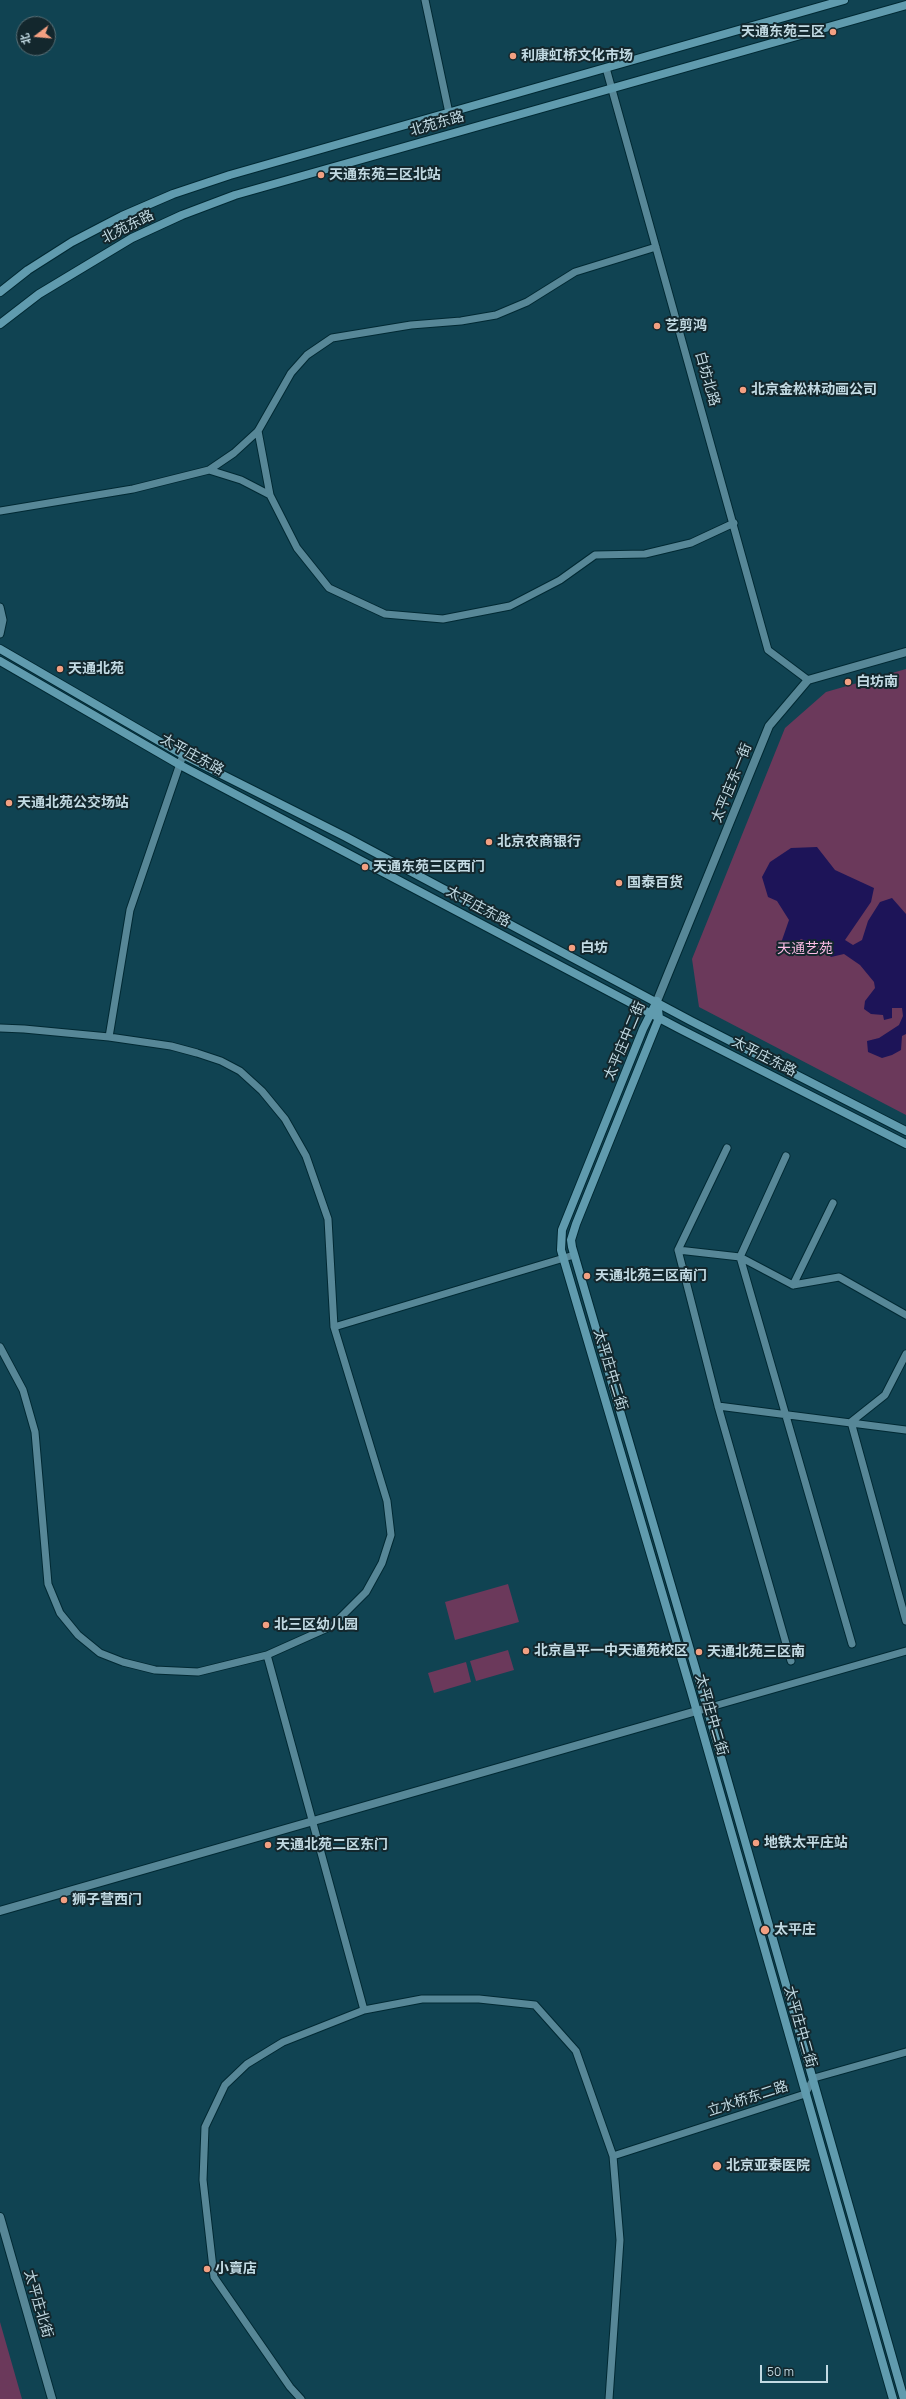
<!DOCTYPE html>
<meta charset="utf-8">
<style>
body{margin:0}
#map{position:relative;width:906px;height:2399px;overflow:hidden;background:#104352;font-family:Manrope,"Noto Sans SC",sans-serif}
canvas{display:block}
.north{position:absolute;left:16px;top:16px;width:40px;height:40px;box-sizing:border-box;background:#13272d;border:1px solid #596f76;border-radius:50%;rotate:254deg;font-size:11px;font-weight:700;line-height:16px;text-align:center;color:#c2dae3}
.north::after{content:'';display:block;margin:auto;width:14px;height:18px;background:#f3a082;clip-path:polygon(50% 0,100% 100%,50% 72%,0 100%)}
.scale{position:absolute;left:760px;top:2365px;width:68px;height:18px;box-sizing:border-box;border:2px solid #c2dae3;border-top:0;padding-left:5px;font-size:12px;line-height:14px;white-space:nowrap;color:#c2dae3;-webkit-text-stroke:3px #13272d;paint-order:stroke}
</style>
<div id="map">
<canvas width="906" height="2399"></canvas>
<div class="north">北</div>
<div class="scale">50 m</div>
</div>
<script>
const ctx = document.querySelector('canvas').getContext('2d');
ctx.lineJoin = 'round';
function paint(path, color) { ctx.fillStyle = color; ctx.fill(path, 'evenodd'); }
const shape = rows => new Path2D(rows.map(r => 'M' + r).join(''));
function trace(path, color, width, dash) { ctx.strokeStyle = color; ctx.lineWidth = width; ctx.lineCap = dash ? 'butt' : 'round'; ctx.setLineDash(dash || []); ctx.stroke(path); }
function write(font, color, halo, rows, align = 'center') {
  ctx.font = font + ' Manrope,"Noto Sans SC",sans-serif'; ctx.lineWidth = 4; ctx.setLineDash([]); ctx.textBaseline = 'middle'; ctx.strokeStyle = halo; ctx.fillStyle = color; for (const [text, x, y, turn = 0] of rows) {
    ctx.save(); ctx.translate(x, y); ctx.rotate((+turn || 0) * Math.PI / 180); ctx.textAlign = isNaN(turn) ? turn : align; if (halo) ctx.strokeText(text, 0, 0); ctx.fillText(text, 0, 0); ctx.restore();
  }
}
const green = shape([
 [906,669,906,1115,699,1007,692,959,785,728,826,692],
 [508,1584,519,1622,455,1640,445,1602],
 [508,1650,514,1670,476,1681,470,1661],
 [466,1662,471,1682,434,1693,428,1673],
 [0,2322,22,2399,0,2399]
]);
const water = shape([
 [817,847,835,870,874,888,871,902,845,940,853,945,862,940,868,921,880,902,892,898,906,914,906,1034,902,1036,901,1050,892,1055,882,1058,868,1052,867,1041,879,1038,899,1025,903,1016,902,1008,892,1008,892,1018,884,1020,883,1015,871,1014,864,1009,865,1001,875,988,874,982,860,965,844,954,831,957,821,947,801,939,788,951,781,943,789,920,777,901,768,897,762,877,770,862,791,848]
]);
const minor = shape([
 [425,0,449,113],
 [606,68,768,650,808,680],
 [258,431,270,495,297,548,329,588,385,614,443,619,510,606,560,580,595,555,645,554,691,543,734,523],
 [209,470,241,480,270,495],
 [0,511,133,489,209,470,234,453,258,431,291,373,307,355,332,338,411,325,461,321,496,315,527,302,575,272,656,247],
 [0,607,3,620,0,634],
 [0,1028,24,1029,109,1037,171,1046,197,1053,221,1061,240,1071,262,1091,285,1119,306,1156,328,1219,334,1327,387,1501,391,1535,382,1563,366,1592,332,1626,267,1655,198,1672,155,1670,123,1662,100,1653,78,1635,60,1613,48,1584,35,1432,23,1390,0,1347],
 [109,1037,130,910,183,755],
 [727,1148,678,1250,718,1406,791,1661],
 [786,1156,740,1257,852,1644],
 [678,1250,740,1257,793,1285,833,1203],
 [793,1285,839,1277,906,1315],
 [334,1327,574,1255],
 [906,1354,885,1395,851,1422,906,1621],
 [718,1406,906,1430],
 [267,1655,364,2010],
 [707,1708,906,1651],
 [613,2156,805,2094,814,2078,906,2052],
 [301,2399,290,2387,214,2277,203,2180,205,2127,225,2085,247,2064,283,2042,364,2010,422,1999,479,1999,535,2005,576,2051,613,2156,620,2240,609,2399]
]);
const tertiary = shape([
 [657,1001,769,726,808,680,906,652],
 [0,1911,707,1708],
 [0,2217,52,2399]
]);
const secondary = shape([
 [0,292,28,270,72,242,122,216,173,194,230,175,844,0],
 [0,324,39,294,132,238,182,215,235,195,906,5],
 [0,649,183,755,346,837,691,1021,906,1131],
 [0,661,180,765,680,1029,906,1144],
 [657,1001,643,1029,562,1230,561,1250,691,1691,893,2399],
 [657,1001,659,1018,576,1224,571,1240,572,1247,707,1708,904,2399]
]);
const markers = [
 [833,32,4,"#f3a082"],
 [513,56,4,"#f3a082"],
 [321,175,4,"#f3a082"],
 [657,326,4,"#f3a082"],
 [743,390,4,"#f3a082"],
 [60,669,4,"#f3a082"],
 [848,682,4,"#f3a082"],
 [9,803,4,"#f3a082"],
 [489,842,4,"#f3a082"],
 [365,867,4,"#f3a082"],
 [619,883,4,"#f3a082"],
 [572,948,4,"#f3a082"],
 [587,1276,4,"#f3a082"],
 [266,1625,4,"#f3a082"],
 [526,1651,4,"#f3a082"],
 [699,1652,4,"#f3a082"],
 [756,1843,4,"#f3a082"],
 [268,1845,4,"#f3a082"],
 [64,1900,4,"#f3a082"],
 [765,1930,5,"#f3a082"],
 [717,2166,5,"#f3a082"],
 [207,2269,4,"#f3a082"]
];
const poiNames = [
 ["天通东苑三区",825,32,"right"],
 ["利康虹桥文化市场",521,56],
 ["天通东苑三区北站",329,175],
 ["艺剪鸿",665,326],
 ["北京金松林动画公司",751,390],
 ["天通北苑",68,669],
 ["白坊南",856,682],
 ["天通北苑公交场站",17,803],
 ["北京农商银行",497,842],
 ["天通东苑三区西门",373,867],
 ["国泰百货",627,883],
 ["白坊",580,948],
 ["天通北苑三区南门",595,1276],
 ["北三区幼儿园",274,1625],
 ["北京昌平一中天通苑校区",534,1651],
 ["天通北苑三区南",707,1652],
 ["地铁太平庄站",764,1843],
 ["天通北苑二区东门",276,1845],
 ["狮子营西门",72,1900],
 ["太平庄",774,1930],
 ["北京亚泰医院",726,2166],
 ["小賣店",215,2269]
];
const streetNames = [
 ["北苑东路",437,124,-16],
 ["北苑东路",128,227,-27],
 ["白坊北路",707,379,74],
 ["太平庄东路",192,755,29],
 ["太平庄东一街",732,783,-68],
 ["太平庄东路",478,907,28],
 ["太平庄中二街",625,1041,-67],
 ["太平庄东路",764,1057,27],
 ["太平庄中二街",610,1370,73],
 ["太平庄中二街",711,1715,74],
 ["太平庄中二街",800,2027,74],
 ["立水桥东二路",748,2099,-18],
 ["太平庄北街",38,2304,74]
];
const parkNames = [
 ["天通艺苑",805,949]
];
paint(green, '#6b395b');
paint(water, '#1d1458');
trace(minor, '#012933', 9);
trace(tertiary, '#012933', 10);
trace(secondary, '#012933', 10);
trace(minor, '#578797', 7);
trace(tertiary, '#578797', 8);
trace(secondary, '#609bae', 8);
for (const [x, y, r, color] of markers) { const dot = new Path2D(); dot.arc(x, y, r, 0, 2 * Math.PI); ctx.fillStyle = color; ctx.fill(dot); trace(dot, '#13272d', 1.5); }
write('bold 14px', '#c2dae3', '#13272d', poiNames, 'left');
write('14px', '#c2dae3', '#13272d', streetNames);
write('14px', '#fbbde5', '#13272d', parkNames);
</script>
